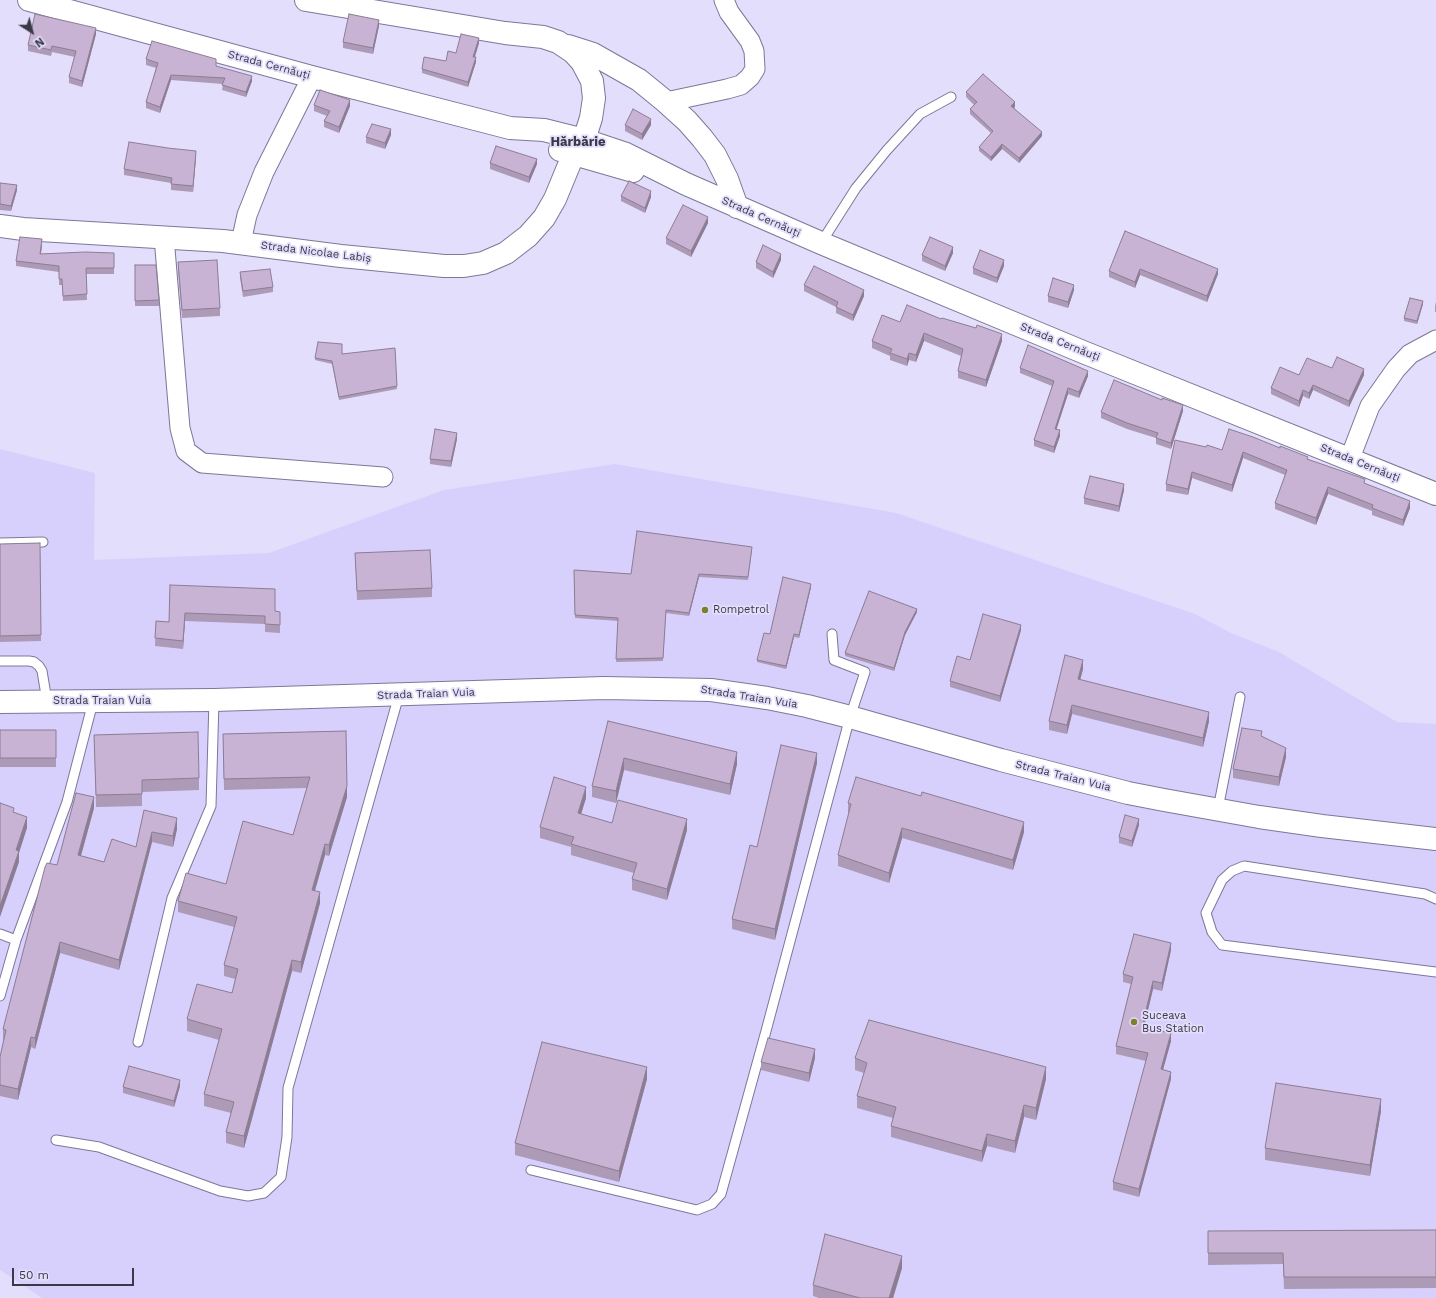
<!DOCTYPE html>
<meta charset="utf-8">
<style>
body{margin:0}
#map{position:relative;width:1436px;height:1298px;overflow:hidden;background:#e3defc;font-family:"Work Sans",sans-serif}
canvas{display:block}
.north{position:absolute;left:12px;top:12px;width:40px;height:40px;-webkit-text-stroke:3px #e3defc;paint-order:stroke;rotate:144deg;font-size:11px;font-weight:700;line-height:16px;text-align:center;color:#3b3847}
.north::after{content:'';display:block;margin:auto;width:14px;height:18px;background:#3b3847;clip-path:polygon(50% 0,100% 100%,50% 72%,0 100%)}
.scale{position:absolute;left:12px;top:1268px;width:122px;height:18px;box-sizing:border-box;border:2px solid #3b3847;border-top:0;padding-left:5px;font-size:12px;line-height:14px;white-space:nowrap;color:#3b3847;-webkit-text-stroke:3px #e3defc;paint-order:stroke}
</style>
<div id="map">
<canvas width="1436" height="1298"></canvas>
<div class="north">N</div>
<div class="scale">50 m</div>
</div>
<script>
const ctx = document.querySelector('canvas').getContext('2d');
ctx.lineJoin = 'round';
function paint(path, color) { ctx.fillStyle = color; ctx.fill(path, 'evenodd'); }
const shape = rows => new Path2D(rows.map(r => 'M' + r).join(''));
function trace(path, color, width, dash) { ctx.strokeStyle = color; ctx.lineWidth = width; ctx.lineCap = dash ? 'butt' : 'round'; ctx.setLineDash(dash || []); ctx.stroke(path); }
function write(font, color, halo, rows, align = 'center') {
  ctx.font = font + ' "Work Sans",sans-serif'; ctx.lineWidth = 3.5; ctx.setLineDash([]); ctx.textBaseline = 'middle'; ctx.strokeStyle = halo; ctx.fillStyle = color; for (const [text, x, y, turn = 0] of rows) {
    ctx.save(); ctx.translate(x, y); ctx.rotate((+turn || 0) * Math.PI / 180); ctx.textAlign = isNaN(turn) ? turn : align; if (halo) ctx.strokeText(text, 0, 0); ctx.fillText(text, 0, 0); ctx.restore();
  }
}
const built = shape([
 [0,449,95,473,94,560,269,553,444,490,615,464,896,513,1195,614,1231,633,1279,652,1397,722,1436,724,1436,1298,42,1298,0,1270]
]);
const lane = shape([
 [821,243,856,188,887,150,920,114,951,97],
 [0,543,43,542],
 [0,661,29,661,34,662,39,666,42,671,47,701],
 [1218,809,1240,697],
 [1436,899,1425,894,1244,866,1232,871,1222,880,1206,913,1212,932,1222,945,1436,972],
 [0,934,16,940],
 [0,996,16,940,67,802,93,702],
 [138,1042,172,898,211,806,214,700],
 [56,1140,99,1147,220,1191,248,1196,264,1193,281,1177,287,1137,288,1088,399,695],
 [531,1170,697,1210,712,1204,721,1194,766,1031,850,717,865,672,834,660,832,634]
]);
const street = shape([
 [666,102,727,89,741,85,750,77,755,69,754,51,750,41,729,12,724,0],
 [164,237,180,428,186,451,202,463,383,477],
 [241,242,247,215,264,172,312,77],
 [1350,458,1370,406,1396,369,1410,354,1436,340]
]);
const secondary = shape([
 [29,0,312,77,510,128,544,130,584,140,626,154,686,184,821,243,1083,352,1436,494],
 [568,46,593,54,639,80,666,102,687,121,702,138,715,155,727,179,737,207],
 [560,150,633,171],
 [0,226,23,229,223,241,341,256,444,266,464,266,483,263,506,253,528,236,544,218,555,199,574,153,584,140,591,118,594,98,592,81,582,62,573,52,558,42,543,37,505,33,306,0],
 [0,702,214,700,604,688,711,690,767,698,807,706,850,717,1001,760,1128,793,1164,800,1259,817,1322,826,1436,839]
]);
const wall = shape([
 [379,26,373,54,343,48,343,42],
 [96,34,82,87,69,83,69,77,75,57,52,52,51,56,28,51,28,45],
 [479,43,475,57,476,62,468,87,422,73,422,69,446,61,456,53],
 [146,59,216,66,252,81,246,97,222,90,223,84,171,80,160,113,146,108,146,102,156,68,146,65],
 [966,92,1015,107,1014,108,1042,136,1019,163,1002,149,991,161,979,151,979,147,991,133,970,114,970,109,974,105,966,97],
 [314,105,350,106,339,133,324,127,324,121,327,116,314,111],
 [625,125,651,125,642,140,625,131],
 [391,135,385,149,366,143,366,137],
 [196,157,193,192,171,190,171,183,124,175,124,169],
 [490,163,537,164,529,183,490,169],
 [0,183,17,190,11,211,0,210],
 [621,196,651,197,645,213,621,201],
 [708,223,691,257,666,244,666,238],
 [1125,231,1218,274,1207,302,1140,275,1135,288,1109,277,1109,271],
 [42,245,41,254,114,253,114,274,86,274,87,300,63,301,62,285,59,285,59,272,16,266,16,261],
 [953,253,945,271,922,261,922,255],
 [781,260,773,278,756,268,756,262],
 [178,262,220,308,220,316,182,318,178,270],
 [135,265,159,300,159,306,135,306],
 [1004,266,997,283,973,274,973,268],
 [240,272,273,287,273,292,243,297,240,278],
 [804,285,864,296,853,321,836,313,836,307,804,291],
 [1074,290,1068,308,1048,302,1048,296],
 [1436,302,1436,312,1435,312,1435,306],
 [1423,304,1417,324,1404,321,1404,318],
 [941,319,1002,341,986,387,958,378,958,371,961,356,924,341,916,362,909,360,907,366,890,360,890,356,872,348,872,341,900,322],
 [395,348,397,389,339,400,332,364,315,360,315,358],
 [1020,368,1088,376,1079,398,1068,394,1056,429,1060,436,1054,453,1034,446,1034,440,1052,386,1020,373],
 [1332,368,1364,375,1349,407,1313,390,1309,399,1303,396,1299,407,1271,394,1271,388,1299,375],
 [1183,411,1171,449,1156,444,1156,438,1127,429,1101,418,1101,412],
 [457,439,451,467,430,464,430,459],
 [1280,448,1308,459,1365,484,1410,508,1403,526,1372,515,1372,511,1328,494,1316,525,1275,509,1275,503,1285,475,1243,458,1232,492,1192,478,1188,495,1166,491,1166,484,1222,450],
 [1124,490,1119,512,1084,504,1084,498],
 [40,543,41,641,0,642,0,544],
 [752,550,748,580,699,577,689,616,666,613,663,661,616,662,618,621,575,618,574,570,631,574],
 [355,553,432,588,432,597,357,600],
 [170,585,275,611,280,612,280,633,265,632,265,624,185,621,183,649,155,646,156,621,169,622],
 [811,587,799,638,794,637,786,669,757,662,757,660,770,634],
 [917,612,905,635,894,671,845,656,845,653],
 [1021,630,1000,702,950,687,950,681,970,660],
 [1083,669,1080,680,1209,721,1203,747,1072,714,1067,734,1049,730,1049,721],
 [608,721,737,764,730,795,624,770,616,803,592,797,592,786],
 [0,730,56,730,56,767,0,767],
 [346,731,347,797,329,856,325,855,315,890,320,903,301,973,292,971,244,1148,226,1143,226,1132,231,1113,204,1106,204,1094,219,1040,187,1031,187,1019,232,993,235,979,224,976,224,965,234,927,178,912,178,901,226,884,293,835,307,788,224,790,223,734],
 [94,735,199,778,199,790,142,792,142,806,96,807],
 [1262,736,1286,757,1279,786,1233,778,1233,769],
 [817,763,775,940,732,929,732,919,757,847],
 [586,798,581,814,612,823,687,830,667,900,632,890,632,879,634,873,571,855,571,847,540,838,540,827],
 [848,803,1024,832,1013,870,902,838,889,883,838,866,838,855,849,814,848,814],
 [94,808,81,856,104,862,136,847,144,810,177,829,173,847,152,842,119,970,60,953,35,1049,31,1047,18,1100,0,1096,0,1057,4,1041,3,1040,3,1029,57,865],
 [1139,825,1132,847,1119,843,1119,837],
 [1171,950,1162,991,1153,989,1144,1027,1171,1041,1163,1069,1171,1079,1139,1197,1113,1190,1113,1182,1146,1061,1116,1054,1116,1046,1131,984,1123,982,1123,974],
 [815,1058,809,1082,761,1070,761,1062],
 [855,1058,1046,1079,1036,1120,1024,1117,1015,1153,987,1146,982,1162,891,1137,891,1126,893,1118,857,1108,857,1096,864,1073,855,1070],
 [647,1079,619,1182,515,1155,515,1143],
 [180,1086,174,1107,123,1093,123,1087],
 [1381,1111,1370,1176,1265,1160,1265,1148],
 [1436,1230,1436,1288,1284,1289,1283,1264,1208,1265,1208,1231],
 [902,1268,893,1298,819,1298,813,1296,813,1285]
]);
const shadedWall = shape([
 [379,20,379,26,373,54,373,48],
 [96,28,96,34,82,87,82,81],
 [479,38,479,43,473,62,473,57],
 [476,57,476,62,468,87,468,82],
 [171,75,171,80,160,113,160,107],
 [252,76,252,81,246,97,246,92],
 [350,100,350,106,339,133,339,127],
 [1015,102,1015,107,1011,110,1011,106],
 [651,119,651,125,642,140,642,134],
 [391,129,391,135,385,149,385,143],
 [1042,132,1042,136,1019,163,1019,158],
 [1002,144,1002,149,991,161,991,157],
 [196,151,196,157,193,192,193,186],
 [537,159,537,164,529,183,529,177],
 [17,185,17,190,11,211,11,206],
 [651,191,651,197,645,213,645,208],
 [708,217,708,223,691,257,691,251],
 [42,239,42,245,40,260,40,254],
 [953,247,953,253,945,271,945,266],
 [781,254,781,260,773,278,773,272],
 [1004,260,1004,266,997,283,997,278],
 [1140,269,1140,275,1135,288,1135,282],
 [1218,269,1218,274,1207,302,1207,296],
 [1074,285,1074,290,1068,308,1068,302],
 [864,290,864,296,853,321,853,315],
 [1423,301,1423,304,1417,324,1417,321],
 [924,333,924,341,916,362,916,355],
 [1002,334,1002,341,986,387,986,380],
 [909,353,909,360,907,366,907,359],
 [1364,369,1364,375,1349,407,1349,401],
 [1088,371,1088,376,1079,398,1079,392],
 [1313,385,1313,390,1309,399,1309,393],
 [1068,388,1068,394,1055,434,1055,429],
 [1303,390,1303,396,1299,407,1299,401],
 [1183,405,1183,411,1171,449,1171,443],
 [1060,430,1060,436,1054,453,1054,447],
 [457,433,457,439,451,467,451,461],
 [1243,452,1243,458,1232,492,1232,485],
 [1192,472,1192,478,1188,495,1188,489],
 [1124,484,1124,490,1119,512,1119,506],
 [1328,487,1328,494,1316,525,1316,518],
 [1410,501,1410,508,1403,526,1403,520],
 [699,574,699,577,689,616,689,613],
 [811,584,811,587,799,638,799,635],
 [917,609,917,612,905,635,894,671,894,668,905,632],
 [185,613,185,621,183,649,183,641],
 [1021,625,1021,630,1000,702,1000,696],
 [794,634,794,637,786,669,786,666],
 [1083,660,1083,669,1078,688,1078,679],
 [1072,705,1072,714,1067,734,1067,725],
 [1209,712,1209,721,1203,747,1203,738],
 [1286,748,1286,757,1279,786,1279,777],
 [737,752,737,764,730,795,730,784],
 [817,753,817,763,775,940,775,929],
 [624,758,624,770,616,803,616,791],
 [347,786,347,797,329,856,329,845],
 [586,787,586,798,578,824,578,813],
 [94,797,94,808,78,866,78,855],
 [27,817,27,828,19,853,19,862,0,917,0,906,16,850],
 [177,818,177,829,173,847,173,836],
 [687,819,687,830,667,900,667,889],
 [1139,819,1139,825,1132,847,1132,841],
 [1024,822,1024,832,1013,870,1013,860],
 [902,828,902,838,889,883,889,873],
 [152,832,152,842,119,970,119,960],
 [325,844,325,855,312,901,312,890],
 [320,892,320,903,301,973,301,962],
 [60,942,60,953,35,1049,35,1038],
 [1171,943,1171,950,1162,991,1162,983],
 [292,960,292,971,244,1148,244,1136],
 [1153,981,1153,989,1142,1035,1142,1027],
 [1171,1033,1171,1041,1161,1077,1161,1069],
 [31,1037,31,1047,18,1100,18,1089],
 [815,1049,815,1058,809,1082,809,1073],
 [647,1067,647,1079,619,1182,619,1171],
 [1046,1067,1046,1079,1036,1120,1036,1108],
 [1171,1072,1171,1079,1139,1197,1139,1189],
 [180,1080,180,1086,174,1107,174,1101],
 [1381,1099,1381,1111,1370,1176,1370,1165],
 [1024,1105,1024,1117,1015,1153,1015,1141],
 [987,1134,987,1146,982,1162,982,1151],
 [902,1256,902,1268,893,1298,889,1298]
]);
const building = shape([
 [35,14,96,28,82,81,69,77,76,51,52,46,51,50,28,45,35,14],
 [349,14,379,20,373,48,343,42,349,14],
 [461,34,479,38,473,57,476,57,468,82,422,69,424,57,446,61,448,51,456,53,461,34],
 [152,41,216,59,216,66,252,76,246,92,222,85,225,78,171,75,160,107,146,102,158,63,146,59,152,41],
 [983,74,1015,102,1011,106,1042,132,1019,158,1002,144,991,157,979,147,993,131,970,109,977,102,966,92,983,74],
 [320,90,350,100,339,127,324,121,330,111,314,105,320,90],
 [633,109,651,119,642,134,625,125,633,109],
 [372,124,391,129,385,143,366,137,372,124],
 [129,142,168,148,196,151,193,186,171,184,172,178,124,169,129,142],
 [496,146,537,159,529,177,490,163,496,146],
 [629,181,651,191,645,208,621,196,629,181],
 [0,183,17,185,11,206,0,204,0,183],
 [683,205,708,217,691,251,666,238,683,205],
 [1125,231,1218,269,1207,296,1140,269,1135,282,1109,271,1125,231],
 [20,237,42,239,40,254,85,252,114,253,114,268,86,268,87,294,63,296,62,279,59,279,59,266,16,261,20,237],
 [930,237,953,247,945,266,922,255,930,237],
 [763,245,781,254,773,272,756,262,763,245],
 [980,250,1004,260,997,278,973,268,980,250],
 [217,260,220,308,182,310,178,262,217,260],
 [135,265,156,265,159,300,135,301,135,265],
 [814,266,864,290,853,315,836,307,838,302,804,285,814,266],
 [270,269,273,287,243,291,240,272,270,269],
 [1053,278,1074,285,1068,302,1048,296,1053,278],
 [1410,298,1423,301,1417,321,1404,318,1410,298],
 [907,305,941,319,942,318,976,328,977,325,1002,334,986,380,958,371,963,349,924,333,916,355,909,353,907,359,890,353,892,349,872,341,882,315,900,322,907,305],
 [318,342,342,344,342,354,395,348,397,386,339,397,332,361,315,358,318,342],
 [1028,345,1088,371,1079,392,1068,388,1055,429,1060,430,1054,447,1034,440,1054,381,1020,368,1028,345],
 [1337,357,1364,369,1349,401,1313,385,1309,393,1303,390,1299,401,1271,388,1280,367,1299,375,1307,358,1332,368,1337,357],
 [1114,380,1162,400,1162,398,1183,405,1171,443,1156,438,1158,433,1127,423,1101,412,1114,380],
 [435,429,457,433,451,461,430,459,435,429],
 [1229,429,1253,437,1280,448,1280,446,1308,457,1307,459,1365,479,1364,483,1410,501,1403,520,1372,508,1373,505,1328,487,1316,518,1275,503,1287,470,1243,452,1232,485,1192,472,1188,489,1166,484,1175,440,1206,447,1207,445,1222,450,1229,429],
 [1090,476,1124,484,1119,506,1084,498,1090,476],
 [637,531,752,547,748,577,699,574,689,613,666,610,663,658,616,659,618,618,575,615,574,570,631,574,637,531],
 [40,543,41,635,0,636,0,544,40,543],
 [430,550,432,588,357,591,355,553,430,550],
 [783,577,811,584,799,635,794,634,786,666,757,660,764,633,770,634,783,577],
 [170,585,275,589,275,611,280,612,280,625,265,624,265,616,185,613,183,641,155,638,156,621,169,622,170,585],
 [869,591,917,609,905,632,894,668,845,653,869,591],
 [983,614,1021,625,1000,696,950,681,957,656,970,660,983,614],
 [1065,655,1083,660,1078,679,1209,712,1203,738,1072,705,1067,725,1049,721,1065,655],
 [608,721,737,752,730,784,624,758,616,791,592,786,608,721],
 [1242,728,1262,731,1261,736,1286,748,1279,777,1233,769,1242,728],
 [0,730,56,730,56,758,0,758,0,730],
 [346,731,347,786,329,845,325,844,312,890,320,892,301,962,292,960,244,1136,226,1132,234,1102,204,1094,222,1029,187,1019,197,984,232,993,238,969,224,965,237,917,178,901,186,873,226,884,243,821,293,835,310,777,224,779,223,734,346,731],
 [198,732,199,778,142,780,142,794,96,795,94,735,198,732],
 [781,745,817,753,775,929,732,919,750,845,757,847,781,745],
 [554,777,586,787,578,813,612,823,618,800,687,819,667,889,632,879,637,863,571,844,574,837,540,827,554,777],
 [856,777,921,796,922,792,1024,822,1013,860,902,828,889,873,838,855,851,804,848,803,856,777],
 [76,793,94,797,78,855,104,862,112,839,136,847,144,810,177,818,173,836,152,832,119,960,60,942,35,1038,31,1037,18,1089,0,1085,0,1057,6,1030,3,1029,45,867,47,863,57,865,76,793],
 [0,803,14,808,13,812,27,817,16,850,19,851,0,906,0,803],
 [1125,815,1139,819,1132,841,1119,837,1125,815],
 [1134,934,1171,943,1162,983,1153,981,1142,1027,1171,1033,1161,1069,1171,1072,1139,1189,1113,1182,1148,1053,1116,1046,1133,977,1123,974,1134,934],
 [869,1020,1046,1067,1036,1108,1024,1105,1015,1141,987,1134,982,1151,891,1126,896,1107,857,1096,867,1063,855,1058,869,1020],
 [768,1038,815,1049,809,1073,761,1062,768,1038],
 [542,1042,647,1067,619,1171,515,1143,542,1042],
 [129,1066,180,1080,174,1101,123,1087,129,1066],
 [1276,1083,1381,1099,1370,1165,1265,1148,1276,1083],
 [1436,1230,1436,1277,1284,1277,1283,1253,1208,1253,1208,1231,1436,1230],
 [825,1234,902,1256,889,1298,860,1298,813,1285,825,1234]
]);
const markers = [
 [705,610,4,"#7b812b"],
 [1134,1022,4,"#7b812b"]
];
const streetNames = [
 ["Strada Cernăuți",269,65,15],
 ["Strada Cernăuți",761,217,24],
 ["Strada Nicolae Labiș",316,252,7],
 ["Strada Cernăuți",1060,342,22],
 ["Strada Cernăuți",1360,463,22],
 ["Strada Traian Vuia",426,694,-2],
 ["Strada Traian Vuia",749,697,9],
 ["Strada Traian Vuia",102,701],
 ["Strada Traian Vuia",1063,776,14]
];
const poiNames = [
 ["Rompetrol",713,610],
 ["Suceava",1142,1016],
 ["Bus Station",1142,1029]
];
const quarterNames = [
 ["Hărbărie",578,142]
];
paint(built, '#d8d0fc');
trace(lane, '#7d7798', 11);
trace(street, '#7d7798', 21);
trace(secondary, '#7d7798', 24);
trace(lane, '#fff', 9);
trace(street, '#fff', 19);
trace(secondary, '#fff', 22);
paint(wall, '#ac9ab6');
paint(shadedWall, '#8c7d94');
paint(building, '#c8b3d4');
trace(building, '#8c7d94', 1);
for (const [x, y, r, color] of markers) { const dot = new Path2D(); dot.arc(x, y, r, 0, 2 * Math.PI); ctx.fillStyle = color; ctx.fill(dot); trace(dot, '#e3defc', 1.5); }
write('11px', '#3b3847', '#e3defc', streetNames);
write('11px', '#3b3847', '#e3defc', poiNames, 'left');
write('bold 13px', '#3b3847', '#e3defc', quarterNames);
</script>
